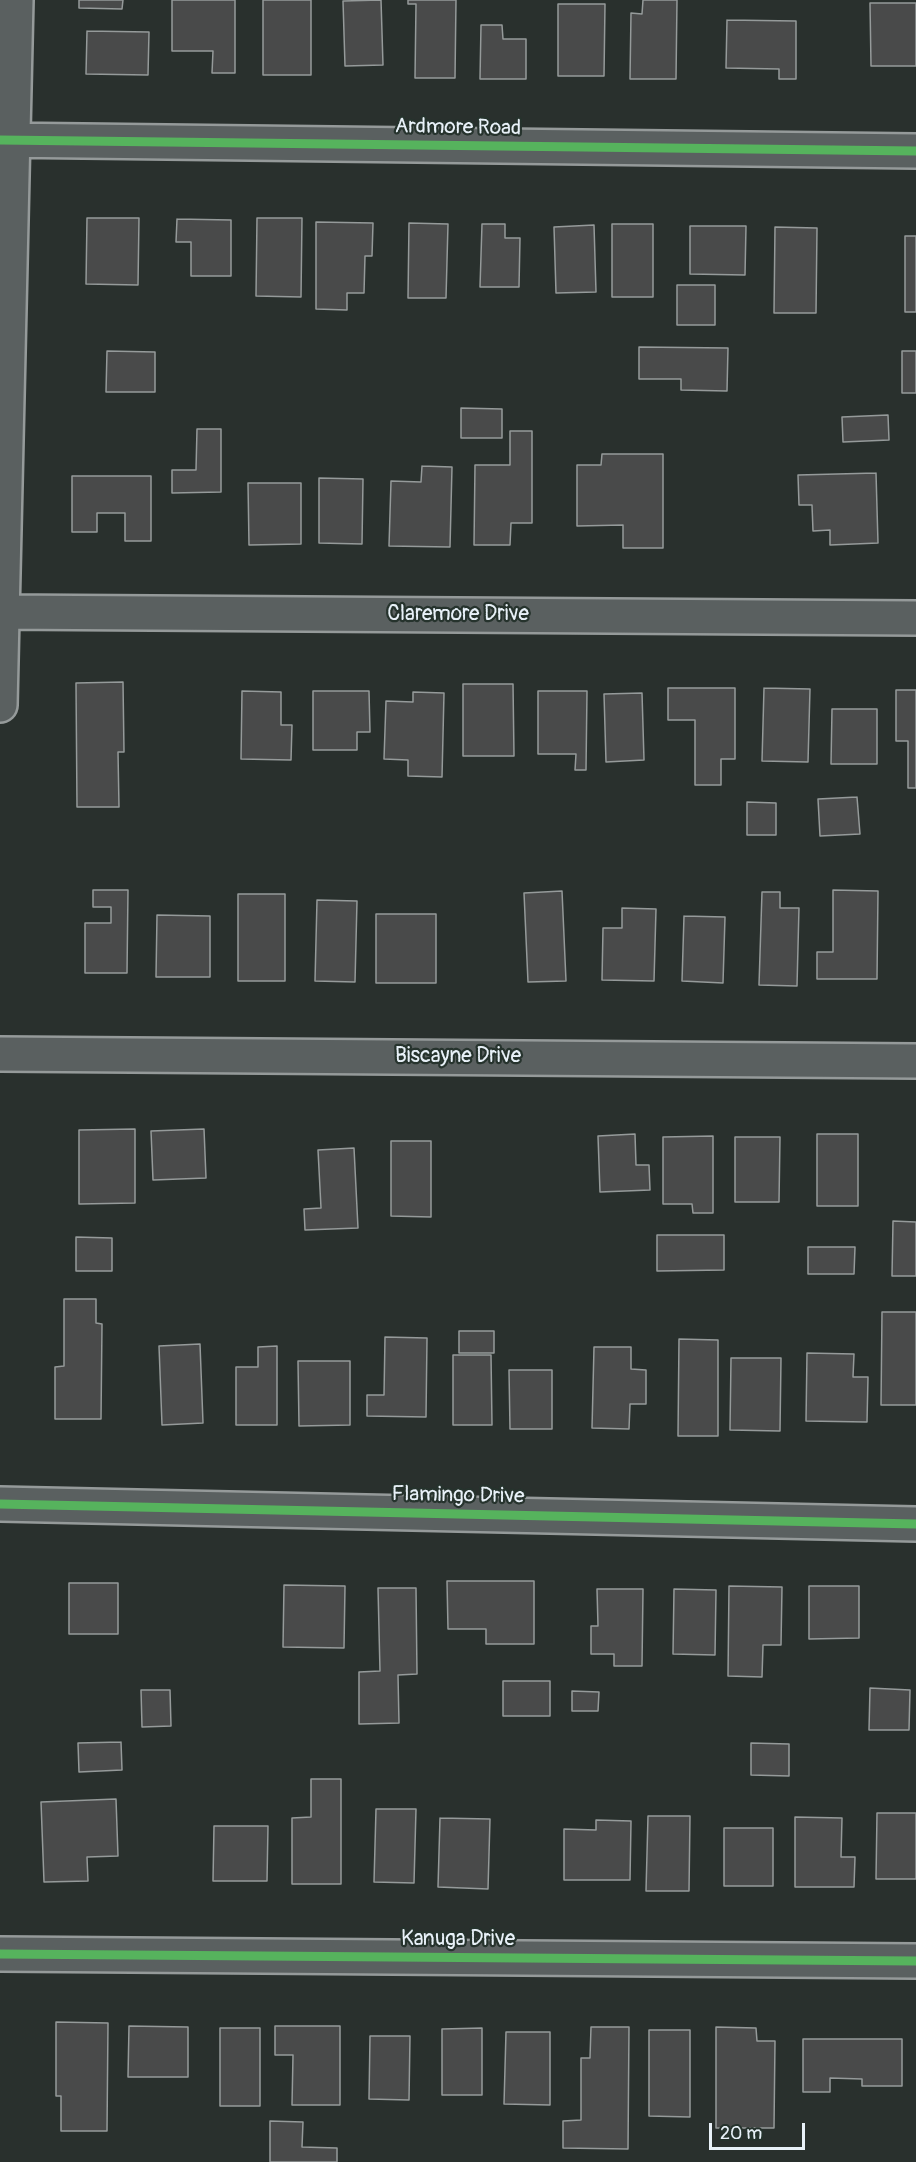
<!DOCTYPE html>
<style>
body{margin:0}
#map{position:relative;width:916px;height:2162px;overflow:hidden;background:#29302d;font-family:Pangolin,sans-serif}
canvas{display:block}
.scale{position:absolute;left:709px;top:2123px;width:96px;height:27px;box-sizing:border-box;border:3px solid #e8f1f8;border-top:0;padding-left:8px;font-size:18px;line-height:21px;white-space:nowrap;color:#e8f1f8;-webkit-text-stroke:4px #26332d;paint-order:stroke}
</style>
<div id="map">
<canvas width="916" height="2162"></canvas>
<div class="scale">20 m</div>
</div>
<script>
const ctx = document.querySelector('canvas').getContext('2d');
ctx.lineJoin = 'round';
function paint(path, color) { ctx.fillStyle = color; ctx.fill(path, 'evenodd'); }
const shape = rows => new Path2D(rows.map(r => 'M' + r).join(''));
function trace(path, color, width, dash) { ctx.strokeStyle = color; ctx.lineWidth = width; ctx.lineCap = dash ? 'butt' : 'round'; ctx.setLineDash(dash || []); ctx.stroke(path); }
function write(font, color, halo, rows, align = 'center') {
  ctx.font = font + ' Pangolin,sans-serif'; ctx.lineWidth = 4.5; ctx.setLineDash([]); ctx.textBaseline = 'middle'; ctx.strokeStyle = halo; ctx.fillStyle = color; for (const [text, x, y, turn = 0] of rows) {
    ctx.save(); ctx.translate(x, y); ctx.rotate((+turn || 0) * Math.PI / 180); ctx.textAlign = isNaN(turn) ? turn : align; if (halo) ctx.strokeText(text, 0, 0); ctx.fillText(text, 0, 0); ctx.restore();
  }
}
const building = shape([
 [79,0,123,0,122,9,79,8,79,0],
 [172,0,235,0,235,73,212,73,213,51,172,51,172,0],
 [263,0,311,0,311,75,263,75,263,0],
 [381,0,383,65,345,66,343,1,381,0],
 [408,0,456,0,455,78,415,78,416,4,408,4,408,0],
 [643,0,677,0,676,79,630,79,631,13,642,14,643,0],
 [870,3,916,3,916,66,871,66,870,3],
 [558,4,605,4,604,76,558,76,558,4],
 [727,20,796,21,796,79,779,79,779,69,726,68,727,20],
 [481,25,502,25,503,39,526,39,526,79,480,79,481,25],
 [87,31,149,32,148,75,86,74,87,31],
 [87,218,139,218,138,285,86,284,87,218],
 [257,218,302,218,301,297,256,296,257,218],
 [177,219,231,220,231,276,191,276,191,242,176,242,177,219],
 [316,222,373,223,372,256,365,256,364,293,347,293,347,310,316,309,316,222],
 [409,223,448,224,446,298,408,298,409,223],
 [482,224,505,224,505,238,520,238,519,287,480,287,482,224],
 [612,224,653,224,653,297,612,297,612,224],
 [594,225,596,292,556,293,554,227,594,225],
 [690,226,746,226,745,275,690,274,690,226],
 [775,227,817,228,816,313,774,313,775,227],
 [905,236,916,236,916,312,905,312,905,236],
 [677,285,715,285,715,325,677,325,677,285],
 [639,347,728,348,727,391,681,390,681,379,639,379,639,347],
 [107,351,155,352,155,392,106,392,107,351],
 [902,351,916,351,916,393,902,393,902,351],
 [461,408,502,409,502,438,461,438,461,408],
 [888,415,889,440,843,442,842,417,888,415],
 [197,429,221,429,221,492,172,493,172,470,196,470,197,429],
 [510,431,532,431,532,523,511,523,510,545,474,545,475,465,510,465,510,431],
 [602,454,663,454,663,548,623,548,623,525,577,526,577,465,601,465,602,454],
 [422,466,452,467,450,547,389,546,391,481,421,482,422,466],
 [876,473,878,543,830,545,830,530,813,531,812,505,799,505,798,475,876,473],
 [72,476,151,476,151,541,125,541,125,513,97,513,97,532,72,532,72,476],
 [319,478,363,479,362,544,319,543,319,478],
 [248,483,301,483,301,544,249,545,248,483],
 [123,682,124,752,118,752,119,807,77,807,76,683,123,682],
 [463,684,513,684,514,756,463,756,463,684],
 [668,688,735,688,735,759,721,759,721,785,695,785,695,720,668,720,668,688],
 [764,688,810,689,808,762,762,761,764,688],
 [896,690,916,690,916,788,908,788,908,741,896,741,896,690],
 [242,691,281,692,281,725,292,725,291,760,241,759,242,691],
 [313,691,369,691,370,732,357,732,357,750,313,750,313,691],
 [538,691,587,691,586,770,575,770,576,754,538,754,538,691],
 [413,692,444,693,442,777,408,776,408,760,384,759,386,701,413,702,413,692],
 [642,693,644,760,606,762,604,694,642,693],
 [832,709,877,709,877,764,831,764,832,709],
 [857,797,860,834,820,836,818,799,857,797],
 [747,802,776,803,776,835,747,835,747,802],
 [93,890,128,890,127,973,85,973,85,923,111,923,111,907,93,907,93,890],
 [833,890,878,891,877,979,817,979,817,952,833,952,833,890],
 [562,891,566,981,528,982,524,893,562,891],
 [762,892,780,892,780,908,799,908,797,986,759,985,762,892],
 [238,894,285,894,285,981,238,981,238,894],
 [317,900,357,901,355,982,315,981,317,900],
 [622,908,656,909,654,981,602,980,603,928,622,928,622,908],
 [376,914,436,914,436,983,376,983,376,914],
 [157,915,210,916,210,977,156,977,157,915],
 [684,916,725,917,723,983,682,981,684,916],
 [135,1129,135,1203,79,1204,79,1130,135,1129],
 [204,1129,206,1178,153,1180,151,1131,204,1129],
 [635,1134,636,1165,649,1165,650,1190,600,1192,598,1136,635,1134],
 [817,1134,858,1134,858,1206,817,1206,817,1134],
 [713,1136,713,1213,693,1213,692,1204,663,1204,663,1137,713,1136],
 [735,1137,780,1137,779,1202,735,1202,735,1137],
 [391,1141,431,1141,431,1217,391,1216,391,1141],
 [354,1148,358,1228,305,1230,304,1209,321,1208,318,1150,354,1148],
 [893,1221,916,1222,916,1276,892,1276,893,1221],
 [657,1235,724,1235,724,1270,657,1271,657,1235],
 [76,1237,112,1238,112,1271,76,1271,76,1237],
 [808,1247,855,1247,854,1274,808,1274,808,1247],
 [64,1299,96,1299,96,1323,102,1324,101,1419,55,1419,55,1367,64,1366,64,1299],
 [882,1312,916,1312,916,1405,881,1405,882,1312],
 [459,1331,494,1331,494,1353,459,1353,459,1331],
 [385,1337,427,1338,426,1417,367,1416,367,1395,384,1395,385,1337],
 [679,1339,718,1340,718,1436,678,1436,679,1339],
 [200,1344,203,1423,162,1425,159,1346,200,1344],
 [277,1346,277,1425,236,1425,236,1367,258,1367,258,1347,277,1346],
 [594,1347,631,1347,631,1369,646,1370,646,1404,630,1404,629,1429,592,1428,594,1347],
 [807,1353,854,1354,853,1377,868,1377,867,1422,806,1421,807,1353],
 [453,1355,491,1355,492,1425,453,1425,453,1355],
 [731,1358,781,1358,780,1431,730,1430,731,1358],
 [298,1361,350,1361,350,1425,299,1426,298,1361],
 [509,1370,552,1370,552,1429,510,1429,509,1370],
 [447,1581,534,1581,534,1644,486,1644,486,1629,448,1629,447,1581],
 [69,1583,118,1583,118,1634,69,1634,69,1583],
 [284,1585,345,1586,344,1648,283,1647,284,1585],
 [729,1586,782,1587,781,1645,763,1645,762,1677,728,1676,729,1586],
 [809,1586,859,1586,859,1638,809,1639,809,1586],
 [378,1588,416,1588,417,1674,398,1675,399,1723,359,1724,359,1672,380,1671,378,1588],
 [597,1589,643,1589,642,1666,614,1666,614,1654,591,1654,591,1626,598,1626,597,1589],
 [674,1589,716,1590,715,1655,673,1654,674,1589],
 [503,1681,550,1681,550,1716,503,1716,503,1681],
 [870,1688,910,1690,909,1730,869,1730,870,1688],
 [141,1690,170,1690,171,1726,142,1727,141,1690],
 [572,1691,599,1692,598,1711,572,1711,572,1691],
 [121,1742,122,1770,79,1772,78,1743,121,1742],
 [751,1743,789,1744,789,1776,751,1775,751,1743],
 [311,1779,341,1779,341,1884,292,1884,292,1818,311,1817,311,1779],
 [116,1799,118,1856,87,1857,88,1881,44,1882,41,1802,116,1799],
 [376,1809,416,1809,414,1883,374,1882,376,1809],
 [877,1813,916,1813,916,1879,876,1879,877,1813],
 [648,1816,690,1816,689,1891,646,1891,648,1816],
 [795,1817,842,1818,841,1857,855,1857,854,1887,795,1887,795,1817],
 [440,1818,490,1819,488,1889,438,1887,440,1818],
 [596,1820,631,1821,630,1880,564,1880,564,1829,596,1830,596,1820],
 [214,1826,268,1826,267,1881,213,1881,214,1826],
 [724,1828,773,1828,773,1886,724,1886,724,1828],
 [56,2022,108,2023,107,2131,61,2131,61,2096,56,2096,56,2022],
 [129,2026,188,2027,188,2077,128,2077,129,2026],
 [275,2026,340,2026,340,2105,292,2105,293,2055,275,2055,275,2026],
 [591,2027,629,2027,628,2149,563,2148,563,2121,581,2120,581,2058,590,2058,591,2027],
 [716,2027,756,2028,757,2041,775,2041,774,2128,716,2128,716,2027],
 [220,2028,260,2028,260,2106,220,2106,220,2028],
 [482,2028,482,2095,442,2095,442,2029,482,2028],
 [649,2030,690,2030,690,2117,649,2116,649,2030],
 [506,2032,550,2032,550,2105,504,2104,506,2032],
 [370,2036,410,2036,409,2100,369,2099,370,2036],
 [803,2039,902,2039,902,2086,862,2086,862,2079,830,2078,830,2092,803,2092,803,2039],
 [270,2121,303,2122,302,2147,337,2148,337,2162,270,2162,270,2121]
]);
const minor = shape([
 [0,140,916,151],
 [0,612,916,618],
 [0,705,16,0],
 [0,1054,916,1061],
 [0,1504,916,1524],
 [0,1954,916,1961]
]);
const cycleway = shape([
 [0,140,916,151],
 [0,1504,916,1524],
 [0,1954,916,1961]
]);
const streetNames = [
 ["Ardmore Road",458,128,1],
 ["Claremore Drive",458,615],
 ["Biscayne Drive",458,1057],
 ["Flamingo Drive",458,1496,1],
 ["Kanuga Drive",458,1940]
];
paint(building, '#494a4a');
trace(building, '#959a9a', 1.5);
trace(minor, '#959a9a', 38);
trace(minor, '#5a6060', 33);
trace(cycleway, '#56b35d', 9);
write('21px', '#e8f1f8', '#26332d', streetNames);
</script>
